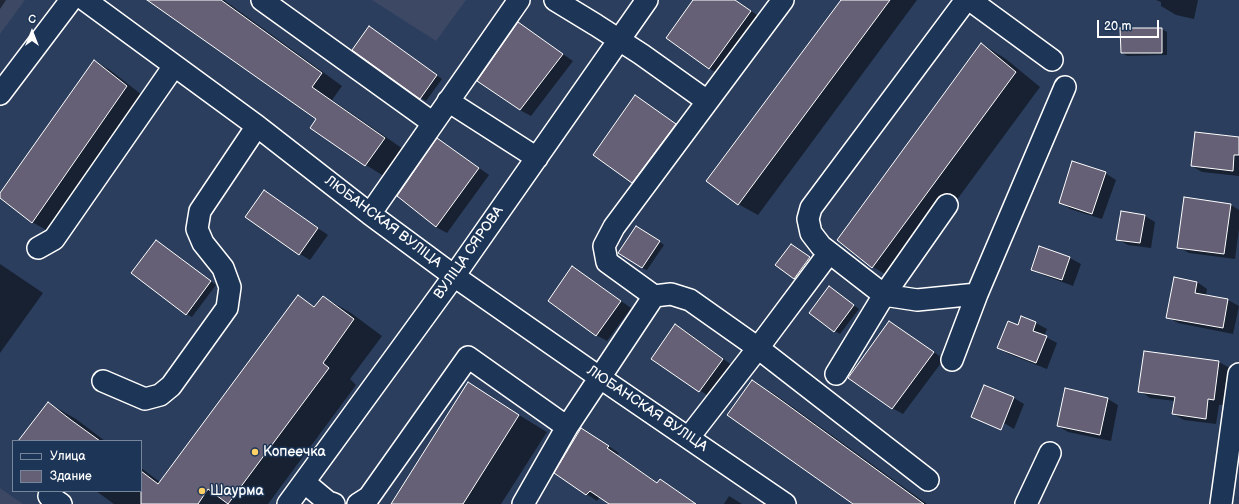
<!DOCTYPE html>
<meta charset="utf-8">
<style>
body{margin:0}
#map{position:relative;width:1239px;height:504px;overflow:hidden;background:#2b3e5d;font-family:"Balsamiq Sans",sans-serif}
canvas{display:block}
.legend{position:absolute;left:12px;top:440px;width:130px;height:52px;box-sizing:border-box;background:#1d3557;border:1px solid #77869a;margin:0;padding:5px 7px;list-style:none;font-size:12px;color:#fff}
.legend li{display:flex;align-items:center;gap:8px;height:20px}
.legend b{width:20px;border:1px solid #77869a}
.north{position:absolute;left:12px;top:12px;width:40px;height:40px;-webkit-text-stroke:3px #1d3557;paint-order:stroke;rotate:0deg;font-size:11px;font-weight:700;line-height:16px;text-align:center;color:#fff}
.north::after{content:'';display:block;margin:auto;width:14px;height:18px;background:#fff;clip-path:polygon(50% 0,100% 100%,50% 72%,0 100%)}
.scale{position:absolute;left:1097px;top:20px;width:62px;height:18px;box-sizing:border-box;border:2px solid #fff;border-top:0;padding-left:5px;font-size:12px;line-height:14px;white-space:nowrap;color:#fff;-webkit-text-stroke:3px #1d3557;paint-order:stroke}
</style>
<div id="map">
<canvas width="1239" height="504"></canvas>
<ul class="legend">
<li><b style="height:5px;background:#1d3557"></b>Улица</li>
<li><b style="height:11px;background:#656075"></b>Здание</li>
</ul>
<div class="north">С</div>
<div class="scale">20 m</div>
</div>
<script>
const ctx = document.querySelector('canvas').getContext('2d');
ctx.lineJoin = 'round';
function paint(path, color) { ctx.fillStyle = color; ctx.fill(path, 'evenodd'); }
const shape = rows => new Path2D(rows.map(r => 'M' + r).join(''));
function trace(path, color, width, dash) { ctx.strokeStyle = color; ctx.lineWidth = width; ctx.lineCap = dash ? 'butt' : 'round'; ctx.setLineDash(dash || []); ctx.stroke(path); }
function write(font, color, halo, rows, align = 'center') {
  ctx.font = font + ' "Balsamiq Sans",sans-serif'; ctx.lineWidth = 3; ctx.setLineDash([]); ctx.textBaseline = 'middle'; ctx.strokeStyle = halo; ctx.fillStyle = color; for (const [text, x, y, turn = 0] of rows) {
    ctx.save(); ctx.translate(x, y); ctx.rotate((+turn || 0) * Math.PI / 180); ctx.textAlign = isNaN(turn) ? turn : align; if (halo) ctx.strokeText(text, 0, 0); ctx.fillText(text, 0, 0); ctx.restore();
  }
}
const built = shape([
 [0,0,25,0,0,34],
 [372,0,466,0,436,41],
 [0,488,23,504,0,504]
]);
const shadow = shape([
 [0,0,6,0,0,9],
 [149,0,224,0,342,86,332,100,406,151,387,178,366,165,312,127,318,119],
 [694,0,736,0,761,18,721,75,710,69,667,37],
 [842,0,917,0,758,215,738,204],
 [1156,0,1198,0,1194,19,1176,15,1161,6,1161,2],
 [519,24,573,61,531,116,520,110],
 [1162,29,1167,32,1167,55,1127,56,1122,53],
 [374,30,442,79,426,101,421,98],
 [982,44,1006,59,1040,87,897,281,873,267,839,240],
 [95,61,110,70,142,95,48,231,32,222,0,197,0,195],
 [646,103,686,131,643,188,632,182],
 [1239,138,1239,176,1202,172,1192,166],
 [448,146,489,175,447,233,436,227],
 [1105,173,1116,180,1102,219,1070,209,1060,202],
 [274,198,328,235,310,260,300,254],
 [1231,205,1239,210,1239,229,1235,259,1189,253,1178,247],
 [1145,216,1155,222,1151,248,1128,245,1117,239],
 [642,230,664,245,647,270,642,268],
 [157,241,216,285,192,317,187,314],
 [1040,247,1070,258,1081,264,1073,286,1043,275,1032,269],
 [796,248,814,261,800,281,794,278],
 [0,264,43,293,0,353],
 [573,268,583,274,631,308,607,341,596,335],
 [1197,282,1207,289,1206,296,1228,300,1239,306,1233,334,1178,323,1168,317],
 [834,291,859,309,840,334,835,331],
 [298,297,316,307,323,297,351,313,382,336,350,379,356,385,268,504,114,504,96,491,141,491,141,468,160,482],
 [1022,317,1036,323,1047,329,1044,336,1057,343,1047,369,1009,354,998,348,1019,326],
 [890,322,944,359,903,414,892,408],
 [675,325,686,331,733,366,710,397,652,359],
 [1145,352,1219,362,1230,368,1225,405,1219,405,1216,424,1184,420,1173,414,1175,401,1150,398,1140,391],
 [752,381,776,395,927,504,855,504],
 [468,384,547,432,501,504,392,504],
 [1014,398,1024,404,1014,429,976,406],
 [1108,399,1118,405,1111,441,1068,432,1058,426],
 [48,403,76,419,105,441,29,441],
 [592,435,619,453,617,455,658,483,670,487,696,504,611,504,600,497,597,501,556,473],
 [729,496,742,504,724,504]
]);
const building = shape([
 [147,0,221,0,322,73,312,87,385,138,365,166,310,128,316,119,147,0],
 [693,0,735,0,751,11,709,69,666,38,693,0],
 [841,0,890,0,738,205,706,181,841,0],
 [518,22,563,54,520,110,477,81,518,22],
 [369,26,437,75,420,99,352,50,369,26],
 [1120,28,1162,28,1162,53,1121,53,1120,28],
 [981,43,1016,72,872,268,837,240,981,43],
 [94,60,127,86,32,223,0,198,0,193,94,60],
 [635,95,676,124,632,183,593,155,635,95],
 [1195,132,1239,137,1239,155,1234,155,1233,171,1191,166,1195,132],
 [437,138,479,168,436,227,397,196,437,138],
 [1072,161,1106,172,1092,214,1059,203,1072,161],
 [264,190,318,228,299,255,245,217,264,190],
 [1184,197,1231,204,1224,254,1177,248,1184,197],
 [1121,211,1145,215,1140,243,1116,240,1121,211],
 [636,226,660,241,642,268,618,253,636,226],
 [156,240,211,281,186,315,131,273,156,240],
 [791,244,810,257,794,279,775,265,791,244],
 [1039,246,1070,257,1062,280,1031,270,1039,246],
 [572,266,621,301,596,336,548,301,572,266],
 [1174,277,1197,282,1195,293,1228,299,1223,328,1166,318,1174,277],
 [829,286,854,305,834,332,809,313,829,286],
 [298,295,314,307,323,296,354,319,323,363,329,368,228,504,208,489,198,504,141,504,141,471,158,484,298,295],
 [1021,316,1036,322,1033,331,1047,336,1036,363,997,348,1008,321,1018,325,1021,316],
 [889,321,934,352,892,409,848,378,889,321],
 [675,324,723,359,699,392,651,359,675,324],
 [1144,351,1219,361,1214,400,1208,399,1206,419,1172,414,1175,397,1138,392,1144,351],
 [752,380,778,398,924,504,853,504,727,415,752,380],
 [468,382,519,415,463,504,391,504,468,382],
 [984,385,1014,397,1001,430,971,417,984,385],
 [1065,388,1108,398,1100,435,1057,426,1065,388],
 [48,402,71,420,100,441,18,441,48,402],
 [581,428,609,446,607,448,657,483,660,479,696,504,609,504,590,491,586,495,554,473,581,428]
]);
const minor = shape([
 [85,0,257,126,370,214,454,276,599,377,785,504],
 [262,0,433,123],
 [555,0,596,25,641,54,707,101],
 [783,0,614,227,604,246,607,262,654,296,671,294,690,300,758,348,928,480],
 [966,0,811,208,808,219,811,233,821,246,884,295,917,300,977,294],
 [970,0,1052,60],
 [0,94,71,0],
 [448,101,537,158],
 [370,214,519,0],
 [38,248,54,239,174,66],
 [952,360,977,294,1065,87],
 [836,374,884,295,947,205],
 [103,381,145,399,160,395,171,386,227,308,230,287,223,268,203,243,197,229,200,211,257,126],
 [689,437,758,348,829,253],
 [304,482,328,502,334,504],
 [49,496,61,504],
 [288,504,454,276,647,0],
 [358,504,369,497,468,357,567,427,654,296],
 [523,504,567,427],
 [1026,504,1050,453],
 [1221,504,1239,374]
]);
const markers = [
 [255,452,4,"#ffd166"],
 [202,491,4,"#ffd166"]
];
const streetNames = [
 ["ЛЮБАНСКАЯ ВУЛІЦА",383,222,37],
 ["ВУЛІЦА СЯРОВА",469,253,-55],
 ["ЛЮБАНСКАЯ ВУЛІЦА",647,409,34]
];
const poiNames = [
 ["Копеечка",263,452],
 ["Шаурма",210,491]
];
paint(built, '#3c4864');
paint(shadow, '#0007');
paint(building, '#656075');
trace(building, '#fff', 1);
trace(minor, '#fff', 24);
trace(minor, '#1d3557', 21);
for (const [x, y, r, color] of markers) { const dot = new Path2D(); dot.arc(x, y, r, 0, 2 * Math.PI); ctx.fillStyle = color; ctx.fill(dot); trace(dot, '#1d3557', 1.5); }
write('14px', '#fff', '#1d3557', streetNames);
write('14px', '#fff', '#1d3557', poiNames, 'left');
</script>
